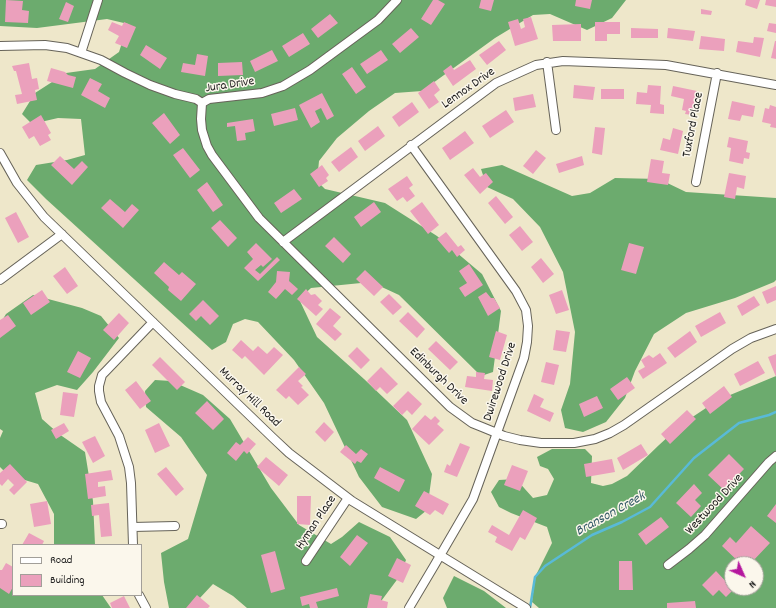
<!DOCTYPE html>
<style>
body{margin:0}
#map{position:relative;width:776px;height:608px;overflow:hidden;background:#eee7ca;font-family:Dekko,sans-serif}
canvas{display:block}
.legend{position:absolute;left:12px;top:544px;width:130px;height:52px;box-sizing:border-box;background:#fbf7ec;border:1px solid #a29f99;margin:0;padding:5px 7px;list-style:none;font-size:12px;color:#1c1c1c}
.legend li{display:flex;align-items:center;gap:8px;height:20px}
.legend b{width:20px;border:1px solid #a29f99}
.north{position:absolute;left:724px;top:556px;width:40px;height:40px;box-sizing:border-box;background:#fbf7ec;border:1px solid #a29f99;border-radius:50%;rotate:135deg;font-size:11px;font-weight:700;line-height:16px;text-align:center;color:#1c1c1c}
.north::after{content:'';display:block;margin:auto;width:14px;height:18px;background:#b5179e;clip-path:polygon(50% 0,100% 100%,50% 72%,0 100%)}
</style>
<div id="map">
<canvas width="776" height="608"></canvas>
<ul class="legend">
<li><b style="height:5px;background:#fff"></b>Road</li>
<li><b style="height:11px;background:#eba0bc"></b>Building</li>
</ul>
<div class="north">N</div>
</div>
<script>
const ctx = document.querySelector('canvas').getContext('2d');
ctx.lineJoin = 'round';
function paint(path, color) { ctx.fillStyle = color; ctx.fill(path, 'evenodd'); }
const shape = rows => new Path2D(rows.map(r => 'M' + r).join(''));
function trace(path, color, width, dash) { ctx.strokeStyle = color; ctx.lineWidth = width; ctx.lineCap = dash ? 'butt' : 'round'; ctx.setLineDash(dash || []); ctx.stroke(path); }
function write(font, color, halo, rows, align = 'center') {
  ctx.font = font + ' Dekko,sans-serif'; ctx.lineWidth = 3; ctx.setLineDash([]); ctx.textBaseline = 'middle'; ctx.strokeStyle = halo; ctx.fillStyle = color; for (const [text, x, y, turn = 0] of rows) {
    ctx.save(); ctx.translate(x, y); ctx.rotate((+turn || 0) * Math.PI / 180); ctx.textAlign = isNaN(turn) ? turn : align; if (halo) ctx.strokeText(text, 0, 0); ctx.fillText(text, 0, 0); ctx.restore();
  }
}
const forest = shape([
 [0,0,626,0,612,18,587,30,550,14,533,15,495,38,422,91,395,93,369,111,337,138,319,161,317,181,325,189,385,203,437,236,482,274,501,311,493,372,481,376,399,295,371,282,311,288,299,299,317,337,364,379,407,420,432,474,427,510,416,519,382,507,359,477,324,403,294,360,258,322,245,319,233,324,226,342,212,350,46,199,27,180,36,165,67,160,85,155,81,119,58,118,32,124,22,114,35,93,66,73,95,69,119,52,128,24,107,19,37,28,0,26],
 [502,165,572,196,590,193,615,178,659,179,686,192,776,198,776,280,774,282,735,298,686,313,654,334,635,371,625,398,606,422,583,432,565,428,561,410,570,384,575,332,563,272,540,227,513,199,487,187,481,169],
 [33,295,82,308,101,316,119,338,93,372,77,390,57,385,35,393,42,419,59,434,85,452,93,501,95,545,54,545,54,514,38,484,8,475,0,467,0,438,3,431,0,429,0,324,6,314],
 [776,376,776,608,539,608,532,602,535,577,552,543,547,527,511,513,499,507,491,492,499,480,516,479,533,498,547,495,554,479,548,469,540,466,537,457,552,449,585,449,592,456,591,483,603,486,612,484,627,476,659,445,682,424,718,400],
 [732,564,756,564,756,588,732,588],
 [155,380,171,381,203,395,230,419,271,488,299,525,331,544,342,537,359,522,390,537,406,560,399,577,376,608,247,608,233,596,213,584,198,600,202,608,169,608,164,582,161,553,188,539,207,475,181,437,146,407,145,391],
 [0,572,13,579,13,595,102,595,111,608,0,608],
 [454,576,484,591,506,608,447,608,443,598]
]);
const stream = shape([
 [530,608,535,577,545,566,592,535,622,522,650,507,694,458,739,423,769,415,776,412]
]);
const building = shape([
 [6,0,23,1,22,10,29,11,28,23,5,22],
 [433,0,438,0,445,4,431,25,421,19],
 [481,0,494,0,491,11,479,8],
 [576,0,592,0,590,9,575,6],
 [746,0,760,0,757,9,745,5],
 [766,0,776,0,776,7,765,5],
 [66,2,74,6,68,22,59,19],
 [701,9,712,11,711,15,701,14],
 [330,14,338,23,318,38,311,29],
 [531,17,538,39,515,46,508,22,518,19,521,29,525,27,523,19],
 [112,22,122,26,124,22,136,27,127,48,115,43,119,36,108,30],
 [595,22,620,22,620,34,607,34,607,41,595,41],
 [769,23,776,24,776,33,767,31],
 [581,24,581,41,553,41,552,25],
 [411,28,419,37,400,53,392,44],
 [631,28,658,29,658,38,631,38],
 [668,28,695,31,693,41,667,38],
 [303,33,310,44,289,57,282,46],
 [701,36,725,39,724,51,699,49],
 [754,37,764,38,760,57,736,52,738,41,753,43],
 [499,41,506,50,487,65,479,55],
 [775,41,776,41,776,59,771,58],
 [146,45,167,58,160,69,140,55],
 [272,50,278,61,255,72,250,61],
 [381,50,388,60,367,74,360,64],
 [197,54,208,56,205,76,181,72,183,63,195,65],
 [470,60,476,69,453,86,443,71,451,65,454,70],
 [242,62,243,75,218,76,218,63],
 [29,63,32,79,37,78,39,89,35,90,37,100,17,104,15,95,22,94,16,71,14,71,12,66],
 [352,67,366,87,356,94,342,74],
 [51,68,65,72,68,75,76,77,73,88,47,81],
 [90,78,102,84,98,91,110,98,105,108,81,95],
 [434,81,440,90,434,95,439,102,429,109,418,93],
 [574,85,595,87,593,100,573,98],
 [648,85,661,86,660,104,664,105,664,114,650,113,651,105,636,104,637,92,647,93],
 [673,86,697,91,692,115,685,114,686,111,682,110,684,99,671,96],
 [601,89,624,89,624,99,601,99],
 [322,93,334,116,327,120,321,108,315,111,320,122,311,128,299,105],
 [533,94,536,107,515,111,513,98],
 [732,101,755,106,753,117,742,115,740,121,728,119],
 [412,102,419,112,399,127,392,117],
 [770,105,776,107,776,128,770,127,771,124,762,122,765,108,769,109],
 [295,108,298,120,274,126,271,114],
 [506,110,514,122,490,138,482,126],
 [164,113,180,135,170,144,152,123],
 [41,115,51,133,48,135,51,140,40,146,34,136,29,139,22,127],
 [253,119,255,131,245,133,246,140,237,141,235,126,227,127,227,123],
 [378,126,385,136,365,151,358,141],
 [595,127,605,128,602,155,592,153],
 [673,128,683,131,678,154,660,150,663,138,670,140],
 [465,131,474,143,450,160,442,148],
 [729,137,748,141,746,152,750,153,749,159,744,158,743,164,729,161,731,148,727,147],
 [351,147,358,157,339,172,331,162],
 [183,148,200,170,190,178,173,155],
 [536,150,546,158,533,174,523,166],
 [60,156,74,169,82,161,88,167,72,185,51,165],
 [582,156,584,165,559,173,556,164],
 [651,159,664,161,662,173,670,174,668,185,647,182],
 [322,165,329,175,326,178,328,181,319,187,310,174],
 [473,168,480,177,486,173,493,182,480,194,464,175],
 [729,173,746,176,744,189,737,187,735,199,724,197],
 [407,176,413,185,409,188,415,196,407,202,403,197,397,201,388,189],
 [207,182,223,205,213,212,197,190],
 [294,189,302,199,281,213,274,203],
 [496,196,513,217,505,224,488,203],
 [110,199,125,212,132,204,139,210,123,228,101,208],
 [374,202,381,212,361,227,354,217],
 [422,202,439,225,428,234,410,211],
 [16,212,29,237,18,243,5,218],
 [220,220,237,238,228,247,211,228],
 [520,226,533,242,522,251,509,235],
 [446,232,458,247,461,245,465,250,457,257,452,250,449,253,437,239],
 [334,237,351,254,343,263,325,246],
 [256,243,272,259,263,267,261,265,255,270,260,274,277,257,280,260,258,281,244,268,253,259,247,252],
 [629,243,644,247,636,274,621,270],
 [541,258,554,274,543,283,531,267],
 [164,262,179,275,182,272,196,284,181,301,168,290,169,287,154,273],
 [469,264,483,285,465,297,459,288,467,283,459,271],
 [65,267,78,286,67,294,53,276],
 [365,270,383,287,374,296,356,279],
 [277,271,290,272,289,281,298,289,292,295,285,289,276,299,268,292,276,282],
 [776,286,776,300,767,304,762,292],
 [306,289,311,295,315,294,322,301,318,305,323,309,316,316,297,299],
 [42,290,50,302,31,315,23,303],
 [562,290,569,310,556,314,549,295],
 [486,292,491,298,494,298,500,308,488,316,478,297],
 [389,294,402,307,393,315,380,302],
 [754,296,760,305,742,316,737,306],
 [203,300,219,316,210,325,201,316,196,321,189,314],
 [330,308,341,317,333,326,342,334,335,341,316,324],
 [408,312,425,329,417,338,399,321],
 [720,312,726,323,701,337,695,326],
 [119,313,129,323,114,340,103,330],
 [8,315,16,326,0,338,0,320],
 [556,330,570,332,566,352,553,350],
 [496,331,507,335,500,360,489,357],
 [690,331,697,342,675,358,667,348],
 [241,340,253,351,258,346,267,354,274,347,283,355,264,375,245,356,242,359,232,350],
 [436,341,458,362,450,370,428,349],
 [357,347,370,360,361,369,348,356],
 [78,351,91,358,80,378,67,372],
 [660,353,667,363,643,379,638,371,645,367,641,360,649,355,653,358],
 [776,354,776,377,768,357],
 [160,357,185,382,177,390,152,365],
 [758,361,765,373,740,386,734,374],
 [546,362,559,365,554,385,541,382],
 [299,367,306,374,298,381,303,386,301,387,309,395,298,405,289,396,286,399,276,390],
 [381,367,398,384,387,394,380,387,376,391,367,381],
 [476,372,485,373,484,379,493,380,492,391,465,387,467,376,476,377],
 [627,377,635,388,618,400,610,389],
 [136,381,151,401,140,409,125,390],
 [724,386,732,397,710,414,702,403],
 [408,391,422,404,412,415,407,410,402,415,393,406],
 [63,392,78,394,74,417,60,415],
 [534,394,544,399,540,407,554,413,550,422,527,411],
 [597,396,603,408,584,417,579,404],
 [207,401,224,419,213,430,195,413],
 [687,410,696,419,670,444,661,434],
 [425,415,431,420,435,416,440,421,437,424,444,430,429,445,412,429],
 [324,422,334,432,325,442,315,432],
 [64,423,69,431,56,439,51,430],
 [159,423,170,446,155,453,145,430],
 [95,436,105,456,93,463,82,442],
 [248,437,256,444,247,454,244,451,236,461,227,453,236,442,240,445],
 [460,443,470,447,457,477,444,472,447,464,450,466],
 [641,444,648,455,623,470,617,458],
 [346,445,356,454,361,449,368,454,361,463,357,461,355,464,340,452],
 [729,454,744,469,724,490,708,475],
 [266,457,288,475,279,486,257,467],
 [612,459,615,472,586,477,584,464],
 [10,464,27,482,14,495,9,490,14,485,8,479,2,486,0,484,0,473],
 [512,465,528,471,520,491,504,485],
 [166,467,184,489,176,496,157,474],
 [380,467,405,480,399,492,374,478],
 [111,470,113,480,98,482,98,487,105,486,106,496,88,499,85,474],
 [694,484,702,493,695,500,701,506,691,517,676,503],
 [424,491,449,504,443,515,435,510,430,515,415,506],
 [297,496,311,496,310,525,297,524],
 [47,501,51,524,34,527,30,504],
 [109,503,112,536,101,537,99,515,92,516,91,505],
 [776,504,776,523,767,516],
 [523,510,537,518,525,540,520,537,512,551,495,542,497,537,488,532,492,525,509,535],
 [661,517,669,527,646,545,638,534],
 [751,526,770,543,752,562,754,564,741,564,722,546,730,537,736,543],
 [29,533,44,541,42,545,22,545],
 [357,535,368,543,350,566,340,557],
 [275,551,285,589,271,593,261,555],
 [397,558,411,565,403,583,388,576],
 [619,561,632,561,633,590,619,590],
 [6,563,13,567,13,587,9,594,0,588,0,570,2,570],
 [716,571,732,588,734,589,726,597,719,590,713,596,702,585],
 [337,588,339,596,316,602,318,608,310,608,309,604,302,606,300,597],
 [370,594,382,596,381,600,388,602,387,608,367,608],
 [197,595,210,606,208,608,186,608],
 [124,596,130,608,112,608,110,603],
 [695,601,696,608,667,608,667,603]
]);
const street = shape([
 [0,46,45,45,67,48,101,60,125,73,150,85,175,94,196,99,202,103],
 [81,53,98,0],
 [547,62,556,130],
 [202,103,201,119,202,130,207,146,212,155,259,218,450,407,472,423,482,427,504,436,520,440,541,443,574,443,595,439,610,433,624,425,732,349,751,338,776,329],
 [202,103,209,99,262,93,283,86,310,70,378,20,397,0],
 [0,153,17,183,44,217,273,438,289,453,352,501,526,608],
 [696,182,717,73],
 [283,242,496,83,536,65,563,61,666,65,776,85],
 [0,280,62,234],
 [0,524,2,524],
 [133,527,175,526],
 [133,545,131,483,129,467,119,436,101,402,99,391,99,386,102,375,106,371,153,322],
 [306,561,348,498],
 [668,565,689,549,705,535,769,462,776,456],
 [139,595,146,608],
 [409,608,434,566,473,499,524,358,527,342,528,326,526,310,516,291,411,145]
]);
const streetNames = [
 ["Jura Drive",230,86,-9],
 ["Lennox Drive",469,89,-35],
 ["Tuxford Place",694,125,-79],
 ["Edinburgh Drive",438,377,44],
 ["Dwirewood Drive",501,382,-72],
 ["Murray Hill Road",249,398,44],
 ["Westwood Drive",715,505,-47],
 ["Hyman Place",317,523,-56]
];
const waterNames = [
 ["Branson Creek",611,515,-29]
];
paint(forest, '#6cab6e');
trace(stream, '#59bad7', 2.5);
paint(building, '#eba0bc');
trace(street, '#666359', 10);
trace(street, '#fff', 8);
write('13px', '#1c1c1c', '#fbf7ec', streetNames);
write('italic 14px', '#345b67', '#fbf7ec', waterNames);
</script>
